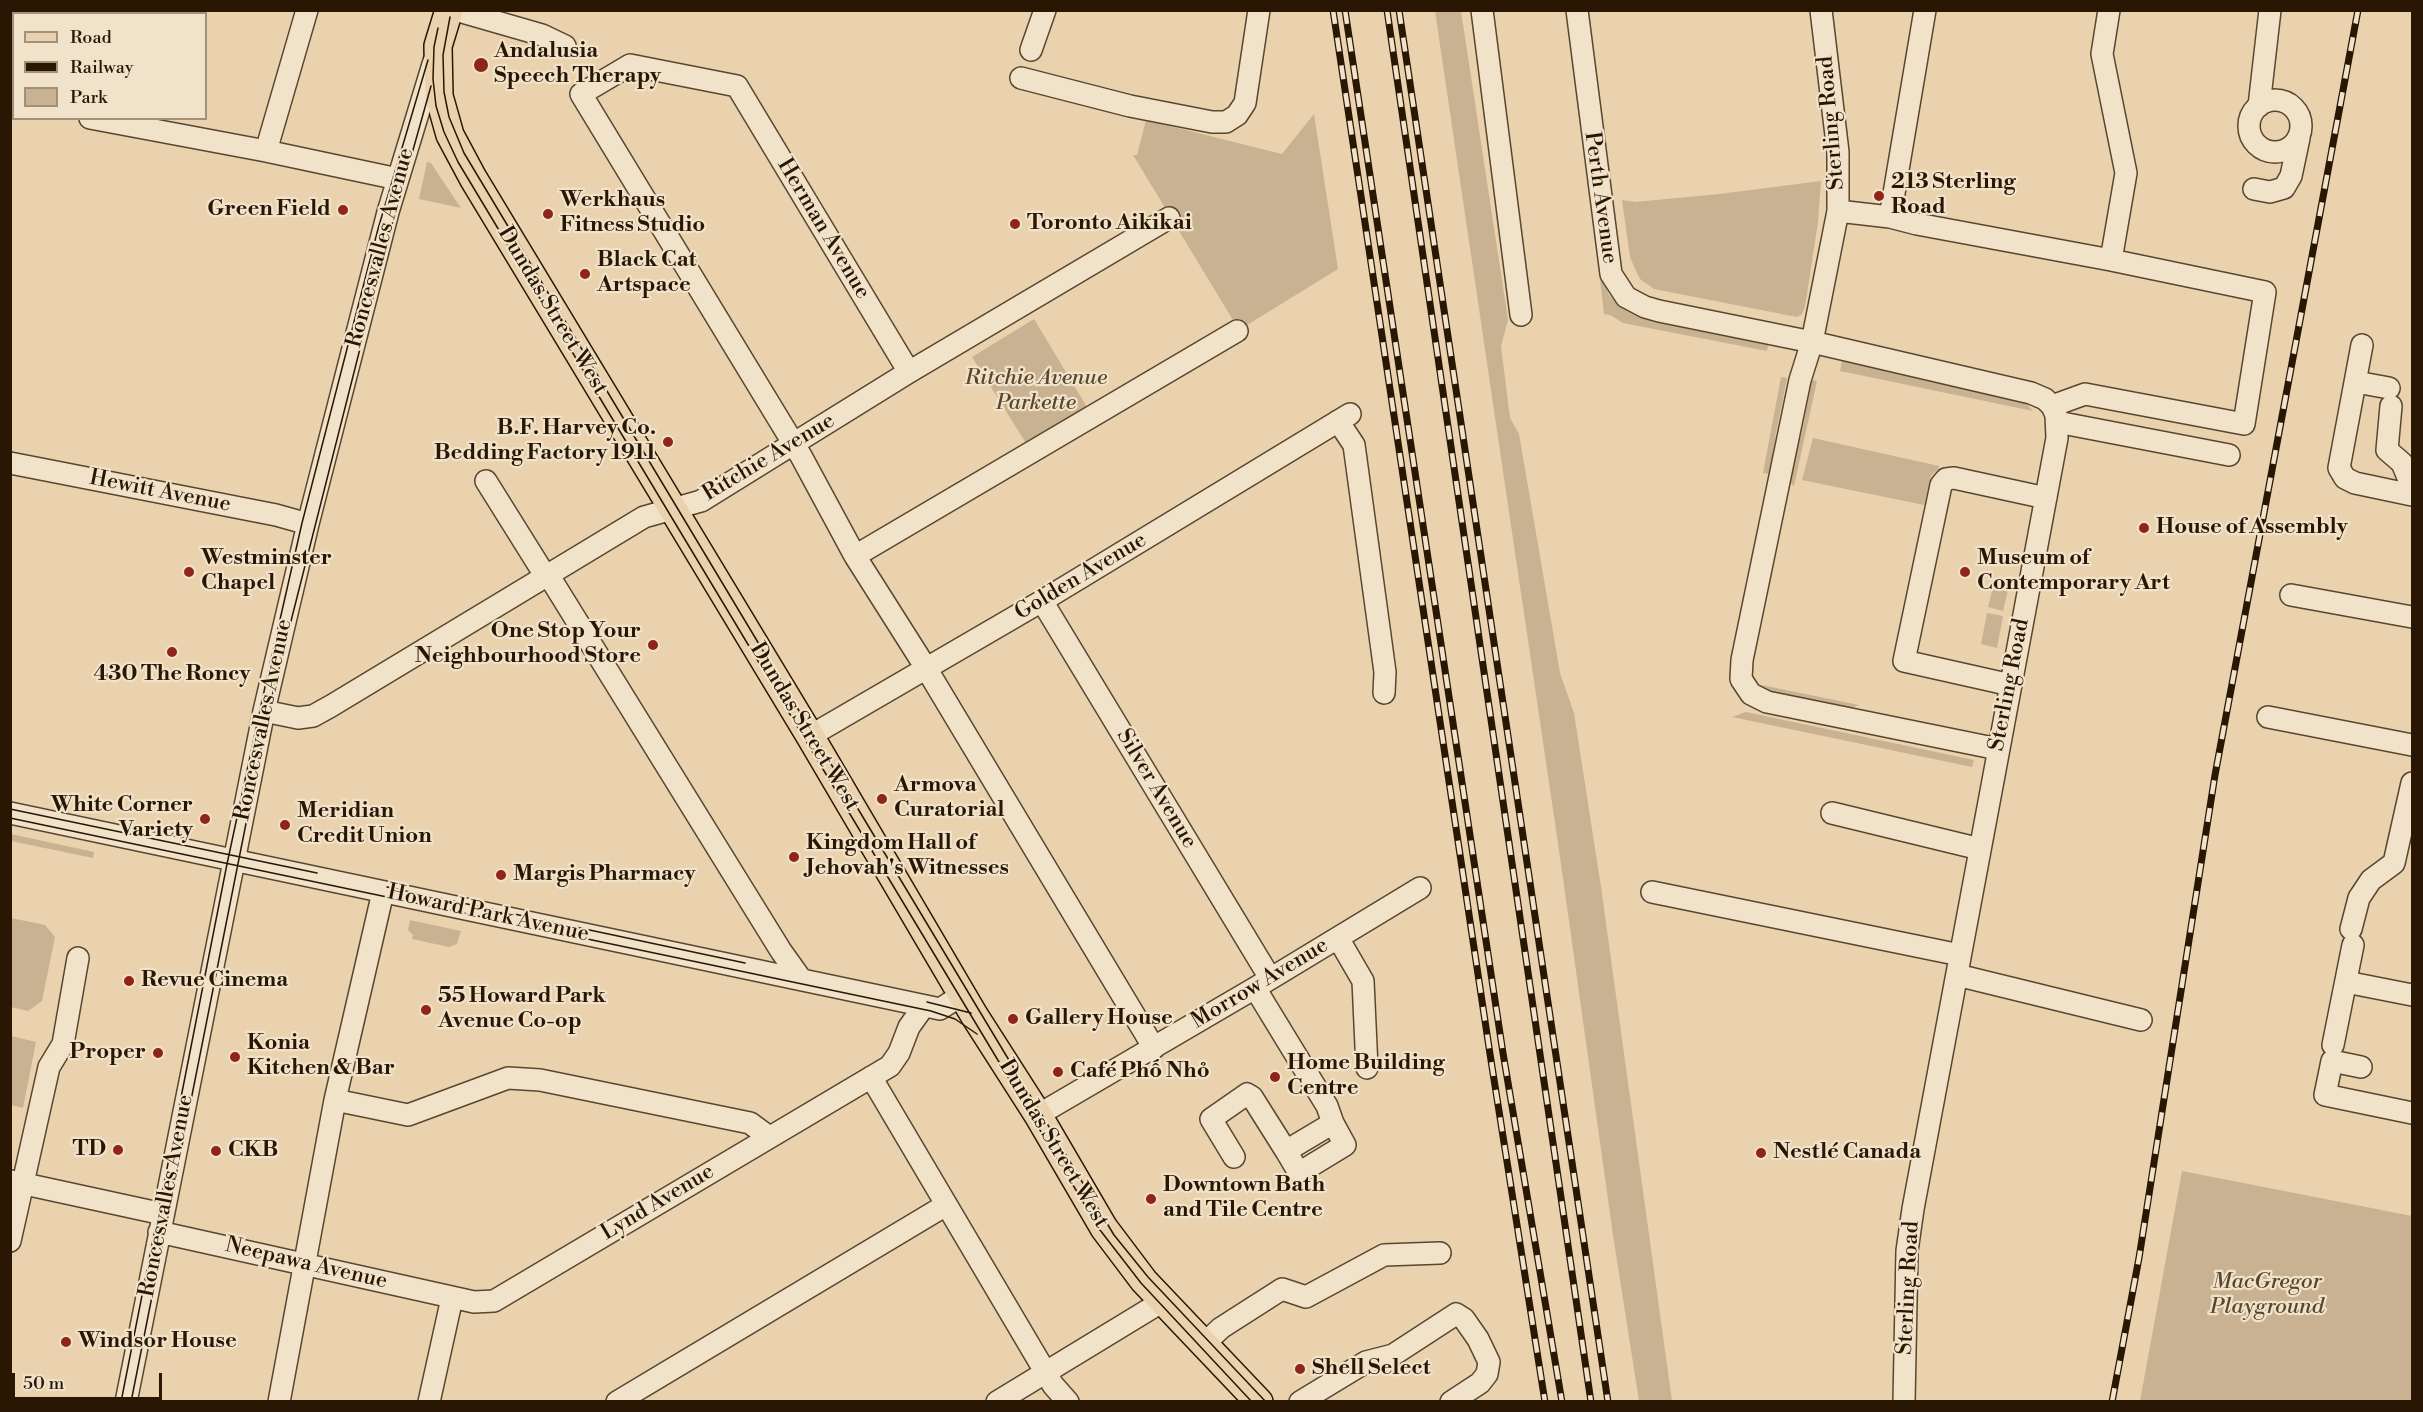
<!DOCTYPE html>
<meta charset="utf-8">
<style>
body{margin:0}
#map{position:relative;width:2423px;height:1412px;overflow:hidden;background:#ead2ae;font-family:"Libre Bodoni",serif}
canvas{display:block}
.frame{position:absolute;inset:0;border:12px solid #291704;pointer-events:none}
.legend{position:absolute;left:12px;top:12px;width:195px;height:108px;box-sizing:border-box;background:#f1e2ca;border:2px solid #a1917b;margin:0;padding:8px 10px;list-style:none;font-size:18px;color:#291704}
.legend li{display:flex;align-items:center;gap:12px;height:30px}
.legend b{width:30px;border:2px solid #a1917b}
.scale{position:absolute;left:12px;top:1373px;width:150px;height:27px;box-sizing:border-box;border:3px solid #291704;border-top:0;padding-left:8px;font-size:18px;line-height:21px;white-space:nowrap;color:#291704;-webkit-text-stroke:4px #f1e2ca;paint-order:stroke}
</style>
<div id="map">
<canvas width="2423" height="1412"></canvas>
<div class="frame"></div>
<ul class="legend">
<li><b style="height:8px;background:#ead2ae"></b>Road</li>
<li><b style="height:8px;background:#291704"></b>Railway</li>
<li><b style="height:16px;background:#c9b291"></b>Park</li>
</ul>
<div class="scale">50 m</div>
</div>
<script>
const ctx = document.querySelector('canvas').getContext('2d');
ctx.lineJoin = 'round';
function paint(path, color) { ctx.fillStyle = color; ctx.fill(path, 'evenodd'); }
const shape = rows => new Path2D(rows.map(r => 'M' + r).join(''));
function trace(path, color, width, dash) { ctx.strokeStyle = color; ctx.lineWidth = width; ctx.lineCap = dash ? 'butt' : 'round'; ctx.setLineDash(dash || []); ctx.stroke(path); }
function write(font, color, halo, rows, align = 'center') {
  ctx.font = font + ' "Libre Bodoni",serif'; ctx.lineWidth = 4.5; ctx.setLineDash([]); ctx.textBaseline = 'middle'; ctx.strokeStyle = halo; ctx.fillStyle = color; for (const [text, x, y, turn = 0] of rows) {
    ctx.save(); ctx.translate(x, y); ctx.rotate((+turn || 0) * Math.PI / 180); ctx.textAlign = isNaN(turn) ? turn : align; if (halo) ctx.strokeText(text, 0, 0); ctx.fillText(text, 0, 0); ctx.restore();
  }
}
const green = shape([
 [1435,11,1461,11,1508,320,1501,346,1510,418,1519,434,1560,673,1574,713,1601,887,1672,1401,1639,1401,1613,1235,1560,857],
 [1314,114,1338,269,1239,330,1133,155,1137,155,1146,120,1282,154],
 [427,162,431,163,461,208,419,199],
 [1821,181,1818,222,1805,307,1802,314,1797,317,1654,289,1640,279,1636,271,1630,257,1622,200,1635,202,1719,194],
 [1599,270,1609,295,1620,307,1634,315,1653,322,1768,345,1767,351,1623,323,1610,315,1604,314],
 [1034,319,1090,412,1029,448,972,357],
 [1842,360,2006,394,2024,401,2033,411,1840,371],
 [1781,377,1787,378,1776,433,1770,474,1763,473],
 [1812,380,1817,381,1794,486,1789,482,1789,478,1802,432],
 [1813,438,1939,466,1939,468,1931,476,1924,505,1802,480],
 [1994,583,2009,586,2003,611,1988,607],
 [1987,613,2003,616,1997,648,1981,644],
 [1757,684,1859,705,1849,709,1773,695],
 [1746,712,1974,760,1972,767,1732,717],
 [11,834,94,852,93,858,11,841],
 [11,918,45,925,55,937,42,1001,28,1011,11,1007],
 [410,920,461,931,457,944,449,947,412,939,413,935,408,930],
 [11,1036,36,1042,23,1108,11,1105],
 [2182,1171,2412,1216,2412,1401,2140,1401]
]);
const minor = shape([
 [455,10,542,35,565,46],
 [1482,10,1521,315],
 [1577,10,1611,274,1626,297,1645,307,1659,311,1812,342,2031,393,2045,399,2052,406,2056,415,2057,438,1913,1209,1907,1251,1904,1402],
 [1821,10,1838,152,1838,211,1812,342,1800,380,1742,660,1741,679,1751,694,1767,702,1998,749],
 [161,14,161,10],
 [1031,50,1045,10],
 [1021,78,1130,106,1212,122,1226,122,1237,115,1245,103,1259,10],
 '2249 126a26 26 0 1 1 52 0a26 26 0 1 1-52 0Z',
 [10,104,14,105],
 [2259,106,2270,10],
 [90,118,266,151,398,179],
 [266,151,307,10],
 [2254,189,2270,192,2284,188,2291,176,2299,138],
 [1838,211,1890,217,1917,224,2111,260,2126,173,2102,54,2109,10],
 [1890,217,1925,10],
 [2362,345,2339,468,2345,478,2355,483,2412,495],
 [909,372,737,86,630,65,581,94,801,456,855,556,926,668,1154,1048],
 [2356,382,2389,388],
 [2052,406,2085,394,2244,424,2265,292,2111,260],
 [2391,406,2387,450,2402,463,2409,480,2407,494],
 [1338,421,1354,445,1385,672,1384,693],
 [2057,422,2229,455],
 [10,463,276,515,308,524],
 [486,481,546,577],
 [855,556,1237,331],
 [549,576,781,951,801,979],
 [2291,595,2412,617],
 [1042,601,1270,978],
 [2011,685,1904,661,1941,485,1946,479,1954,478,2046,498],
 [264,711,298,718,313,716,331,706,644,517,701,501,909,372,1169,218],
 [2268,717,2412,745],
 [810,736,1042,601,1350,414],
 [10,813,940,1009,962,995],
 [1832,813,1980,849],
 [1652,892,1960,955],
 [2351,929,2359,898,2371,880,2394,863,2412,783],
 [1338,938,1363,981,1367,1068],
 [1957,975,2141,1020],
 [2346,982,2412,995],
 [1255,988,1327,1106,1333,1123],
 [2333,1045,2353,945],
 [2361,1067,2332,1061,2325,1095,2412,1113],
 [871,1077,1053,1385,1068,1402],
 [335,1100,408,1115,508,1078,540,1080,750,1123,769,1137],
 [1038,1115,1255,988,1420,888],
 [1234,1157,1211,1119,1247,1094,1252,1097,1286,1151,1299,1173,1345,1145,1333,1123,1286,1151],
 [11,1181,163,1214],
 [159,1232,474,1302,494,1301,890,1066,899,1053,909,1027,924,1006],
 [10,1241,49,1067,63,1044,78,958],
 [1204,1344,1221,1328,1282,1289,1306,1297,1384,1255,1440,1253],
 [126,1402,264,711,308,524,388,212,434,61],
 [279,1402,335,1100,383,892],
 [429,1402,452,1298],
 [617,1402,946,1205],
 [997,1402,1163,1301],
 [1300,1402,1366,1362,1393,1355,1456,1314,1464,1319,1478,1339,1489,1362,1487,1374,1480,1383,1451,1402]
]);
const major = shape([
 [449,10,438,46,439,96,450,135,473,178,810,736,974,1015,1038,1115,1104,1228,1144,1281,1259,1402]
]);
const tram = shape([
 [450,17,443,55,444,92,449,117,464,153,1114,1235,1148,1277,1266,1402],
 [438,28,434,47,433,79,436,106,444,132,458,162,1100,1230,1141,1283,1252,1402],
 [272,696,386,246,431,86],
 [10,809,317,873],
 [10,818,931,1011,955,1019,977,1034],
 [387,887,745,963],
 [927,1002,971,1013],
 [121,1402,227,864,271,659,302,523,378,229,428,60],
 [131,1402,262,743]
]);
const rail = shape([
 [1333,10,1490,1054,1545,1402],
 [1345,10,1503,1053,1562,1402],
 [1387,10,1591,1402],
 [1399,10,1608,1402],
 [2112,1402,2139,1258,2215,775,2358,10]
]);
const markers = [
 [481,65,8,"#8f2418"],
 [1879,196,6,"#8f2418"],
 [343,210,6,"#8f2418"],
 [548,214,6,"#8f2418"],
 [1015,224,6,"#8f2418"],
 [585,274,6,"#8f2418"],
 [668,442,6,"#8f2418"],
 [2144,528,6,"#8f2418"],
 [189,572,6,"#8f2418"],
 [1965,572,6,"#8f2418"],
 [653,645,6,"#8f2418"],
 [172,652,6,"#8f2418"],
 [882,799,6,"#8f2418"],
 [205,819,6,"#8f2418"],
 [285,825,6,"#8f2418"],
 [794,857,6,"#8f2418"],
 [501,875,6,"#8f2418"],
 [129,981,6,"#8f2418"],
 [426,1010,6,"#8f2418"],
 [1013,1019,6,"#8f2418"],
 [158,1053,6,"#8f2418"],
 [235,1057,6,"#8f2418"],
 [1058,1072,6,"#8f2418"],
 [1275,1077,6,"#8f2418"],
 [118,1150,6,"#8f2418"],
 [216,1151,6,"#8f2418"],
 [1761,1153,6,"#8f2418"],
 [1151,1199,6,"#8f2418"],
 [66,1342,6,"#8f2418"],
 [1300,1369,6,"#8f2418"]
];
const poiNames = [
 ["Andalusia",494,52],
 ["Speech Therapy",494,77],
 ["213 Sterling",1891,183],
 ["Road",1891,208],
 ["Werkhaus",560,201],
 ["Fitness Studio",560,226],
 ["Green Field",331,210,"right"],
 ["Toronto Aikikai",1027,224],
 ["Black Cat",597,261],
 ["Artspace",597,286],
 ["B.F. Harvey Co.",656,429,"right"],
 ["Bedding Factory 1911",656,454,"right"],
 ["House of Assembly",2156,528],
 ["Westminster",201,559],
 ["Chapel",201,584],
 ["Museum of",1977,559],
 ["Contemporary Art",1977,584],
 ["One Stop Your",641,632,"right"],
 ["Neighbourhood Store",641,657,"right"],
 ["430 The Roncy",172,675,"center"],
 ["Armova",894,786],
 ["Curatorial",894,811],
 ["White Corner",193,806,"right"],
 ["Variety",193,831,"right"],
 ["Meridian",297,812],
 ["Credit Union",297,837],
 ["Kingdom Hall of",806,844],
 ["Jehovah's Witnesses",806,869],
 ["Margis Pharmacy",513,875],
 ["Revue Cinema",141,981],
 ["55 Howard Park",438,997],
 ["Avenue Co-op",438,1022],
 ["Gallery House",1025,1019],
 ["Konia",247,1044],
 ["Kitchen & Bar",247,1069],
 ["Proper",146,1053,"right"],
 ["Home Building",1287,1064],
 ["Centre",1287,1089],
 ["Café Phố Nhỏ",1070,1072],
 ["TD",106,1150,"right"],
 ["CKB",228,1151],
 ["Nestlé Canada",1773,1153],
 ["Downtown Bath",1163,1186],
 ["and Tile Centre",1163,1211],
 ["Windsor House",78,1342],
 ["Shell Select",1312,1369]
];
const streetNames = [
 ["Sterling Road",1832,123,-95],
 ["Perth Avenue",1600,198,82],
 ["Herman Avenue",823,229,59],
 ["Roncesvalles Avenue",381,248,-75],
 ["Dundas Street West",552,311,59],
 ["Ritchie Avenue",769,458,-31],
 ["Hewitt Avenue",160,492,11],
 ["Golden Avenue",1081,577,-31],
 ["Sterling Road",2010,685,-79],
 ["Roncesvalles Avenue",264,720,-78],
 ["Dundas Street West",804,727,59],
 ["Silver Avenue",1156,789,59],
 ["Howard Park Avenue",488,914,12],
 ["Morrow Avenue",1260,984,-31],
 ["Dundas Street West",1053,1144,59],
 ["Roncesvalles Avenue",167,1196,-79],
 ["Lynd Avenue",658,1203,-31],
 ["Neepawa Avenue",306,1264,13],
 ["Sterling Road",1909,1288,-87]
];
const parkNames = [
 ["Ritchie Avenue",1036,379],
 ["Parkette",1036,404],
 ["MacGregor",2267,1283],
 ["Playground",2267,1308]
];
paint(green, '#c9b291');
trace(minor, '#59462e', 24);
trace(major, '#291704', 30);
trace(minor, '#f1e2ca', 21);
trace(major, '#ead2ae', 27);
trace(tram, '#291704', 1.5);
trace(rail, '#291704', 7);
trace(rail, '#f1e2ca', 4.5, [14]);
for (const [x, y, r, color] of markers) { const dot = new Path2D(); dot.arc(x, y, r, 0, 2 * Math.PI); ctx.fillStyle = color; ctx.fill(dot); trace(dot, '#f1e2ca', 2); }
write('bold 22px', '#291704', '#f1e2ca', poiNames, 'left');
write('22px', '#291704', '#f1e2ca', streetNames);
write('italic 22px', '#59462e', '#f1e2ca', parkNames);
</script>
